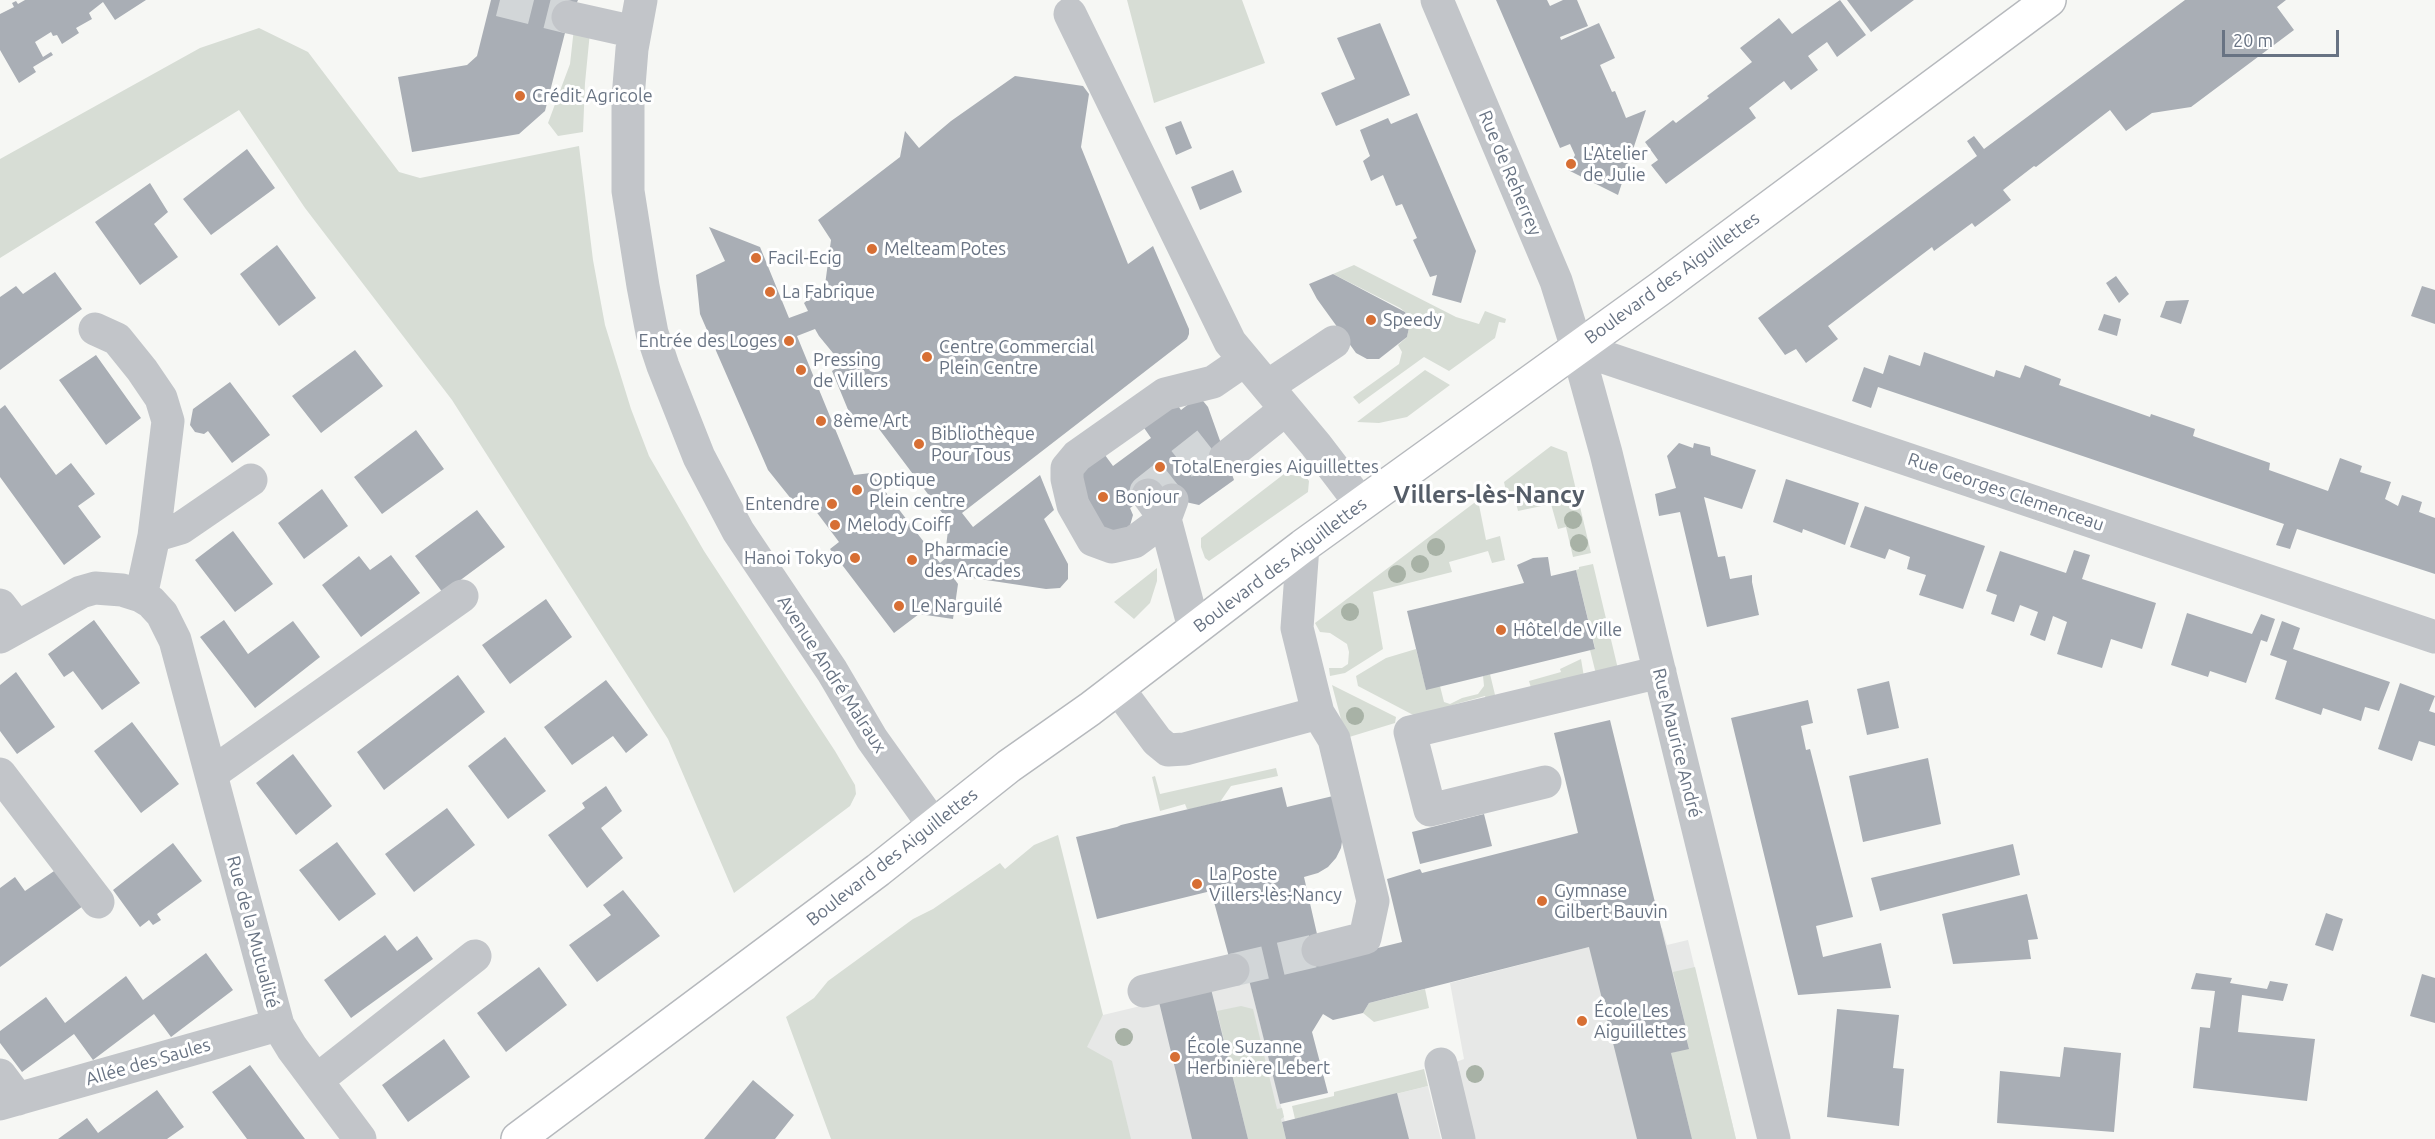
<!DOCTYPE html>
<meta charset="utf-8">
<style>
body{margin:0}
#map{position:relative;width:2435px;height:1139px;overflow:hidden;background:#f6f7f4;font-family:Ubuntu,sans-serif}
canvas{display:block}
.scale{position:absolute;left:2222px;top:30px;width:117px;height:27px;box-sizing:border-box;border:3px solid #687383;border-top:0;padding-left:8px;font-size:18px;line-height:21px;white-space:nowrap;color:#687383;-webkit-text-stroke:4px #fff;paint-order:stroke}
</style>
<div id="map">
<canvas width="2435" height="1139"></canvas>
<div class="scale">20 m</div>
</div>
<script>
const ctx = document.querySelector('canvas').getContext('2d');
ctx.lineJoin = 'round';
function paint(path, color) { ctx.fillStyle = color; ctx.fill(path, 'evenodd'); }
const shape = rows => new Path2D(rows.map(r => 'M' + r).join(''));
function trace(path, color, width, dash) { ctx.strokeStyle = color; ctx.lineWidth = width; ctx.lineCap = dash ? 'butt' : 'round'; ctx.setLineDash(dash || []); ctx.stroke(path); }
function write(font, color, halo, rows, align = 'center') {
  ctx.font = font + ' Ubuntu,sans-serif'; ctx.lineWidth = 6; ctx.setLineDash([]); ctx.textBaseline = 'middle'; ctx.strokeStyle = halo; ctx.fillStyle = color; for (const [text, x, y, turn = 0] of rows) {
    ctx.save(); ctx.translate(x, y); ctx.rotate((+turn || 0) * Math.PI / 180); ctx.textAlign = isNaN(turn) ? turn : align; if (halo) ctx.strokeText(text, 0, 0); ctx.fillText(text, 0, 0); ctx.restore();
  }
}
const built = shape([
 [1662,928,1667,945,1688,940,1736,1139,1474,1139,1456,1062,1464,1059,1450,983],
 [1249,980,1285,1122,1428,1086,1441,1139,1091,1139,1075,1068,1103,1015]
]);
const green = shape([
 [1127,0,1242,0,1265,63,1154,103],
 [259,28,308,52,399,172,420,178,579,146,593,260,605,325,631,409,649,456,704,551,835,751,855,785,856,794,850,806,734,893,668,739,452,400,305,208,239,110,0,258,0,159,200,48],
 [574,28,590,32,585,83,583,132,558,136,548,123,570,64],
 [1354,265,1456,317,1479,324,1485,311,1506,319,1505,323,1499,322,1495,338,1449,371,1424,357,1359,404,1353,397,1399,364,1402,352,1398,345,1407,337,1410,323,1405,312,1400,308,1333,274],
 [1425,370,1450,385,1407,417,1379,423,1357,422],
 [1551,446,1567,452,1591,553,1573,557,1566,527,1558,529,1551,504,1518,511,1514,495,1507,496,1504,482],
 [1284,474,1306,477,1309,481,1308,492,1209,561,1205,558,1201,547,1201,538],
 [1478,500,1486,540,1500,536,1505,560,1492,563,1488,551,1449,562,1452,572,1373,592,1383,649,1345,673,1330,676,1329,668,1342,668,1348,664,1349,652,1347,644,1330,633,1320,632,1315,623],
 [1593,564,1618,669,1596,674,1590,650,1595,648,1576,570,1579,569,1579,567],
 [1157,568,1157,581,1150,603,1134,619,1114,602],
 [1416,649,1426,689,1440,686,1444,702,1450,704,1462,698,1478,694,1484,686,1483,676,1490,674,1496,699,1487,702,1485,696,1456,704,1419,718,1358,686,1356,676,1386,658],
 [1581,659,1584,677,1532,691,1529,681,1561,672,1560,669],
 [1332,685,1396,717,1395,723,1346,738],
 [1276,768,1278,776,1231,786,1220,802,1191,809,1187,809,1185,804,1160,811,1152,777,1155,776,1160,794],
 [1058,835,1103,1015,1087,1047,1112,1061,1131,1139,831,1139,786,1017,814,998,828,981,913,919,933,909,1000,863,1005,869,1034,845],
 [1695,967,1736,1139,1692,1139,1671,1053,1689,1048,1686,1037,1669,1041,1667,1033,1686,1028,1673,972],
 [1425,989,1429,1008,1374,1022,1363,1013,1369,1003],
 [1241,1006,1253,1009,1277,1109,1282,1108,1284,1117,1281,1119,1286,1139,1248,1139,1217,1011],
 [1424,1069,1428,1086,1295,1119,1292,1106,1334,1096,1334,1092]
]);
const building = shape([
 [25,0,146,0,115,20,103,2,89,13,92,19,76,28,79,33,62,44,57,35,53,36,51,32,35,42,43,57,51,52,53,55,33,67,36,72,19,83,0,50,0,14,14,7,12,3,16,1,18,4],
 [491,0,578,0,567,25,545,111,519,134,412,152,398,77,467,65,477,56],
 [1496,0,1547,0,1550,6,1563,0,1577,0,1588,26,1560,37,1561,40,1599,23,1615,58,1600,65,1612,92,1615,91,1626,118,1646,110,1618,195,1568,170,1575,155,1570,144,1560,148],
 [1840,0,1866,35,1837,57,1827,42,1808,56,1818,70,1791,90,1784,81,1749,108,1756,118,1666,184,1651,165,1658,160,1645,142,1673,120,1676,123,1709,98,1707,96,1752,62,1740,48,1779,18,1792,34],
 [1847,0,1914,0,1871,32],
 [2185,0,2286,0,2277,7,2294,30,2191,107,2152,113,2126,131,2110,110,2036,167,2034,166,2003,190,2011,200,1975,227,1972,223,1934,251,1932,247,1828,326,1838,339,1806,363,1796,349,1785,355,1758,318,1977,156,1967,141,1974,136,1984,149],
 [1380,23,1410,95,1336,126,1321,93,1355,79,1337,38],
 [1015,76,1083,86,1089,94,1081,147,1128,264,1153,246,1189,329,1189,334,1187,339,962,513,973,527,1040,475,1054,510,1044,519,1068,564,1068,579,1060,588,1046,589,966,577,960,570,953,577,958,584,953,619,919,614,894,633,830,549,839,542,809,502,800,496,792,500,768,470,700,314,696,275,725,261,709,227,760,247,789,318,808,311,804,303,825,285,831,240,818,220,900,157,905,131,919,148,951,121],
 [815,329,819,336,842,364,832,371,856,429,873,421,949,522,946,547,949,555,940,563,871,473,854,475,797,336],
 [1417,113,1476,251,1461,303,1432,295,1437,275,1430,277,1413,240,1417,238,1402,204,1396,206,1383,175,1371,181,1363,161,1370,156,1360,130,1388,118,1391,124],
 [1181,121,1192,148,1176,155,1165,127],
 [247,149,275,188,211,235,183,199],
 [1233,170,1242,192,1200,210,1191,187],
 [150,183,168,212,154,224,178,257,140,285,95,222],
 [277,245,316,298,279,326,240,274],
 [55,272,82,309,0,370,0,297,16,286,23,294],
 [1333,274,1405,312,1410,323,1407,337,1379,359,1367,359,1356,353,1317,299,1309,284],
 [2116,276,2129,294,2119,303,2106,283],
 [2422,286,2435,290,2435,324,2411,316],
 [2189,300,2181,324,2160,317,2166,301],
 [2104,314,2121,319,2117,336,2098,330],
 [355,350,383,386,321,433,292,396],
 [1924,352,1994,377,1996,370,2020,378,2025,365,2061,379,2059,385,2150,417,2151,414,2195,429,2193,436,2270,463,2269,470,2328,491,2340,458,2362,466,2360,472,2391,482,2385,499,2398,506,2402,495,2422,502,2419,512,2435,518,2435,574,2297,529,2290,549,2276,545,2284,524,1878,387,1871,408,1852,401,1864,367,1883,374,1889,355,1920,366],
 [96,355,141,418,106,445,59,380],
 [230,382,270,435,232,463,208,431,204,434,195,432,190,425,193,409],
 [1199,396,1208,407,1234,480,1199,505,1150,494,1130,508,1133,515,1129,529,1107,535,1077,478,1102,451,1113,466,1151,438,1142,425,1174,400,1181,410],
 [5,405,56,475,71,463,95,494,78,506,101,537,64,565,0,477,0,409],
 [416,430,444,469,382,514,354,477],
 [1679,443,1693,448,1694,443,1710,447,1711,455,1756,470,1742,509,1704,497,1718,557,1725,556,1730,579,1752,575,1752,582,1759,615,1707,627,1680,512,1659,516,1655,494,1676,488,1667,456],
 [1786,479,1859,503,1845,545,1803,529,1802,533,1773,522],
 [322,489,348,526,304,559,278,523],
 [1865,506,1985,546,1963,609,1919,595,1926,575,1907,569,1910,557,1889,549,1885,559,1850,547],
 [477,510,505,547,443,593,415,556],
 [233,531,273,584,235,612,195,560],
 [2074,550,2090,555,2082,579,2156,603,2142,649,2111,639,2102,668,2057,654,2067,622,2053,616,2045,641,2030,635,2038,612,2020,605,2014,622,1991,614,1997,595,1986,591,2000,551,2066,573],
 [391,555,420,593,361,637,322,585,359,556,370,570],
 [1548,557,1551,576,1576,570,1595,649,1426,690,1407,611,1524,583,1517,565,1533,558],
 [546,599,572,637,510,684,482,645],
 [2187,613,2252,634,2261,614,2275,619,2267,642,2261,640,2246,683,2210,671,2208,677,2171,665],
 [94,620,140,683,102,710,73,671,64,677,48,654],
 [224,620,248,654,293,621,320,657,255,708,200,637],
 [2282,621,2300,628,2293,649,2390,682,2379,711,2365,707,2361,721,2323,708,2321,715,2275,699,2287,661,2270,655],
 [16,672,55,727,17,754,0,731,0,685],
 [458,675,485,712,384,790,357,752],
 [606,680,648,735,626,753,613,736,572,765,544,727],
 [1889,681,1899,728,1867,735,1857,689],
 [2400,683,2435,696,2429,711,2435,713,2435,746,2419,741,2412,761,2378,749],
 [1808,700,1813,723,1801,726,1806,750,1810,749,1853,917,1816,926,1823,957,1881,943,1891,988,1798,995,1731,718],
 [1610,720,1686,1028,1667,1033,1669,1041,1686,1037,1689,1049,1671,1053,1692,1139,1637,1139,1589,947,1369,1003,1363,1013,1333,1020,1323,1014,1312,1032,1328,1093,1280,1104,1249,980,1236,983,1211,891,1097,919,1076,837,1117,827,1121,825,1282,787,1287,807,1333,796,1343,835,1341,848,1336,858,1328,867,1318,873,1304,877,1317,934,1321,962,1402,942,1387,879,1420,869,1422,873,1578,833,1554,733],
 [132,722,179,784,141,813,94,751],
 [505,737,546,791,508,819,468,766],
 [293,754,332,806,296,835,256,783],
 [1928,758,1941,824,1863,842,1849,776],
 [606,786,622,811,601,828,623,858,587,888,548,835,585,808,582,803],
 [447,808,475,845,414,892,385,854],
 [1484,814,1492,846,1420,864,1412,832],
 [337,842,376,894,339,921,299,870],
 [173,843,202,881,157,914,161,920,153,925,149,920,140,927,113,890],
 [2013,844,2020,875,1880,911,1871,878],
 [57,869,83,906,0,967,0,888,15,877,25,891],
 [623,890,660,936,597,982,569,945,611,915,603,905],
 [2027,894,2038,939,2028,940,2031,959,1953,964,1942,914],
 [2326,913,2343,919,2333,951,2315,945],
 [385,935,397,951,417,936,433,959,351,1018,324,980],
 [206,953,233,990,171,1037,154,1014,93,1060,74,1034,22,1072,0,1043,0,1031,46,997,65,1023,126,976,143,1000],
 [539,967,567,1005,506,1052,477,1013],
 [2196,973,2232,978,2230,983,2267,989,2270,981,2288,984,2283,1001,2242,995,2238,1032,2315,1039,2307,1101,2193,1088,2200,1027,2210,1028,2215,991,2191,989],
 [2422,974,2435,978,2435,1023,2410,1016],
 [1211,989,1248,1139,1192,1139,1159,1002],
 [1837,1009,1899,1015,1893,1068,1904,1069,1899,1126,1827,1117],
 [444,1039,470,1077,408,1122,382,1085],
 [2064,1047,2121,1053,2114,1132,1997,1123,2000,1071,2060,1077],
 [250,1065,295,1126,305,1139,247,1139,212,1092],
 [753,1080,794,1115,775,1139,704,1139],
 [157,1090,184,1127,167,1139,58,1139,87,1118,98,1133],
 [1397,1093,1409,1139,1286,1139,1282,1122]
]);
const minorTunnel = shape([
 [500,0,568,17],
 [1148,495,1146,492,1217,436],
 [1233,970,1318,950]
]);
const minor = shape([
 [641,0,632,49,628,98,628,191,643,286,652,333,663,366,699,457,738,531,832,671,872,739,934,826],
 [1437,0,1556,281,1577,348,1606,453,1774,1139],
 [1070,14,1230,342,1316,445,1361,504],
 [568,17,635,32],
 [95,329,117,339,142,370,161,398,168,421,154,536,141,596],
 [1577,348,2435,637],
 [1268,386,1334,342],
 [1225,458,1286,409],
 [1148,495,1165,519,1134,542,1112,547,1093,540,1073,505,1067,479,1067,468,1077,456,1165,394,1213,382,1245,360],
 [1172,500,1165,519,1194,628],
 [154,536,181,528,251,480],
 [0,605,17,627],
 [0,637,81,592,95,588,122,590,141,596,151,602,162,614,175,640,278,1025,292,1048,360,1139],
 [1117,687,1157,741,1168,750,1185,749,1318,713,1297,628,1303,546],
 [1318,713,1334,739,1373,901,1365,938,1318,950],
 [0,774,98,902],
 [211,774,462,596],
 [1545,782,1430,810,1410,732,1660,672],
 [1144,991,1233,970],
 [1441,1064,1459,1139],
 [0,1075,18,1099],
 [317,1080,475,956],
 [0,1104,278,1025]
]);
const major = shape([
 [518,1139,878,870,1009,766,1090,709,1303,546,1661,288,2049,0]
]);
const trees = [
 [1573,520],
 [1579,543],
 [1436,547],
 [1420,564],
 [1397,574],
 [1350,612],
 [1355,716],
 [1124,1037],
 [1475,1074]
];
const markers = [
 [520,96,6,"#d76f34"],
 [1571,164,6,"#d76f34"],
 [872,249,6,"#d76f34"],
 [756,258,6,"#d76f34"],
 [770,292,6,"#d76f34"],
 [1371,320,6,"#d76f34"],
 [789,341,6,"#d76f34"],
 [927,357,6,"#d76f34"],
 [801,370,6,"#d76f34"],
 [821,421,6,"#d76f34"],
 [919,444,6,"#d76f34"],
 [1160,467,6,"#d76f34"],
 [857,490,6,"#d76f34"],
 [1103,497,6,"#d76f34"],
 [832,504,6,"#d76f34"],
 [835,525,6,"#d76f34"],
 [855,558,6,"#d76f34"],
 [912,560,6,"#d76f34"],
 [899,606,6,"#d76f34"],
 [1501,630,6,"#d76f34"],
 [1197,884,6,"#d76f34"],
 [1542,901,6,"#d76f34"],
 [1582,1021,6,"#d76f34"],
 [1175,1057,6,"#d76f34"]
];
const poiNames = [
 ["Crédit Agricole",532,96],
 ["L'Atelier",1583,154],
 ["de Julie",1583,175],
 ["Melteam Potes",884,249],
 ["Facil-Ecig",768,258],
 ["La Fabrique",782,292],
 ["Speedy",1383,320],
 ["Entrée des Loges",777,341,"right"],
 ["Centre Commercial",939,347],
 ["Plein Centre",939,368],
 ["Pressing",813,360],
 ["de Villers",813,381],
 ["8ème Art",833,421],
 ["Bibliothèque",931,434],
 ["Pour Tous",931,455],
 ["TotalEnergies Aiguillettes",1172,467],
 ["Optique",869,480],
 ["Plein centre",869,501],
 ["Bonjour",1115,497],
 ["Entendre",820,504,"right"],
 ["Melody Coiff",847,525],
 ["Pharmacie",924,550],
 ["des Arcades",924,571],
 ["Hanoi Tokyo",843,558,"right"],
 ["Le Narguilé",911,606],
 ["Hôtel de Ville",1513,630],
 ["La Poste",1209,874],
 ["Villers-lès-Nancy",1209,895],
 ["Gymnase",1554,891],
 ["Gilbert Bauvin",1554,912],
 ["École Les",1594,1011],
 ["Aiguillettes",1594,1032],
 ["École Suzanne",1187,1047],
 ["Herbinière Lebert",1187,1068]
];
const streetNames = [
 ["Rue de Reherrey",1510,173,67],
 ["Boulevard des Aiguillettes",1672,278,-36],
 ["Rue Georges Clemenceau",2006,492,19],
 ["Boulevard des Aiguillettes",1280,565,-37],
 ["Avenue André Malraux",832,674,57],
 ["Rue Maurice André",1677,743,76],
 ["Boulevard des Aiguillettes",892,857,-38],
 ["Rue de la Mutualité",253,932,75],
 ["Allée des Saules",148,1062,-16]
];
const districtNames = [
 ["Villers-lès-Nancy",1489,495]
];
paint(built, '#e7e8e7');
paint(green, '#d7ddd5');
paint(building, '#a9aeb5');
trace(minorTunnel, '#d2d6d8', 33, [33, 16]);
trace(major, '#b6b9bd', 36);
trace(minor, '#c2c5c9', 33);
trace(major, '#fff', 33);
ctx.fillStyle = '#a8b2a6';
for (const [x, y] of trees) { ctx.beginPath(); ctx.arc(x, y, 9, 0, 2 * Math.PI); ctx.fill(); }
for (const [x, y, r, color] of markers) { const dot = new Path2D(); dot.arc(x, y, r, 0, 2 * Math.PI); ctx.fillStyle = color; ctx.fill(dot); trace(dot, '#fff', 2); }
write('18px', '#687383', '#fff', poiNames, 'left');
write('18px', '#687383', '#fff', streetNames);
write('bold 24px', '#555d68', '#fff', districtNames);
</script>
